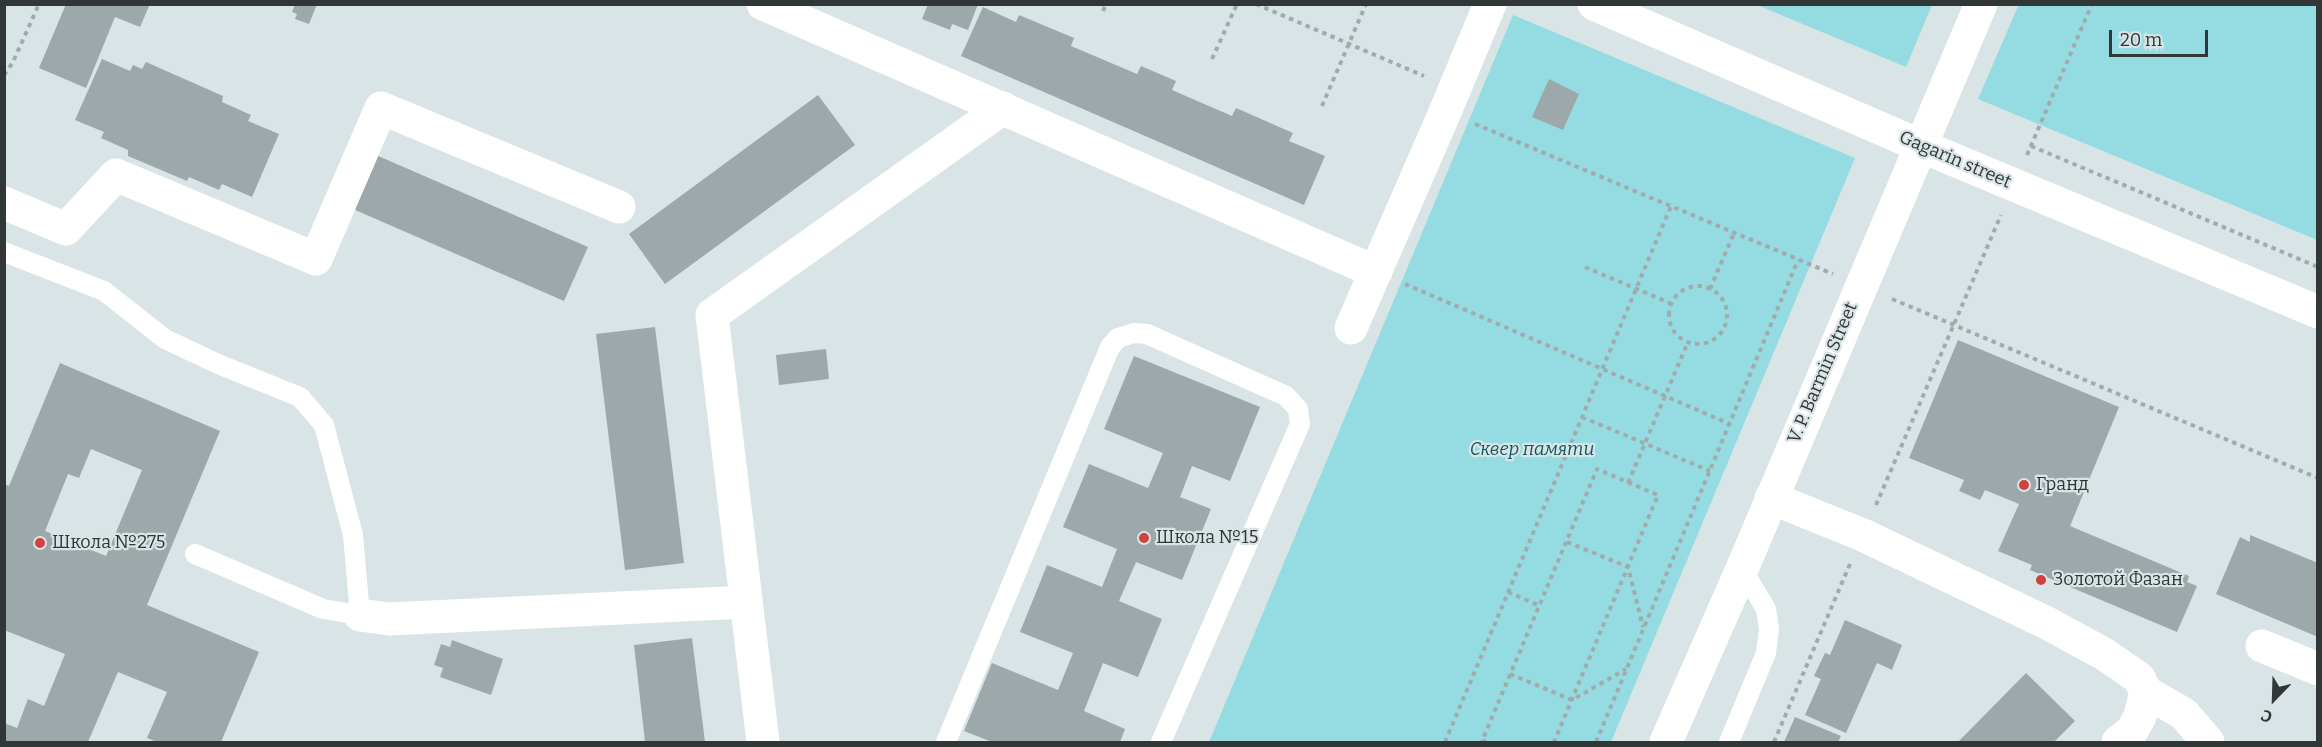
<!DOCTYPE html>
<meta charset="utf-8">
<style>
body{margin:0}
#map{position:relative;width:2322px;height:747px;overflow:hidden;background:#d8e4e5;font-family:Bitter,serif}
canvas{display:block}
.frame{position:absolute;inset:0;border:6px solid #313636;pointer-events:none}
.north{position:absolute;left:2244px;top:669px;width:60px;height:60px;-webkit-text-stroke:4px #d8e4e5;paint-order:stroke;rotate:203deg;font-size:16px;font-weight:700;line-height:24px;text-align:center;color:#313636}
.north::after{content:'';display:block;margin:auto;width:21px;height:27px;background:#313636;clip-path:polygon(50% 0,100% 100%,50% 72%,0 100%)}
.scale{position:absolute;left:2109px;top:30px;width:99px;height:27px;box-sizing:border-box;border:3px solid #313636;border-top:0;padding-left:8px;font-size:18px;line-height:21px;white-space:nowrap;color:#313636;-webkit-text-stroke:4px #d8e4e5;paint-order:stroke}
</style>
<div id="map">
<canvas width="2322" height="747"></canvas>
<div class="frame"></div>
<div class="north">С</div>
<div class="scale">20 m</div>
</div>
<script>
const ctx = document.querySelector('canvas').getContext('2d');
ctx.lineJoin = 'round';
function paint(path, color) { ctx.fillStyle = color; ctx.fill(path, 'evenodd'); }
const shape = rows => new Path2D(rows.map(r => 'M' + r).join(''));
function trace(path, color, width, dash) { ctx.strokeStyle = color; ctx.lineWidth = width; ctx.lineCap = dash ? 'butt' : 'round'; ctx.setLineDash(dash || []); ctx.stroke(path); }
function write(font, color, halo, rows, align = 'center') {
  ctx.font = font + ' Bitter,serif'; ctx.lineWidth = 4.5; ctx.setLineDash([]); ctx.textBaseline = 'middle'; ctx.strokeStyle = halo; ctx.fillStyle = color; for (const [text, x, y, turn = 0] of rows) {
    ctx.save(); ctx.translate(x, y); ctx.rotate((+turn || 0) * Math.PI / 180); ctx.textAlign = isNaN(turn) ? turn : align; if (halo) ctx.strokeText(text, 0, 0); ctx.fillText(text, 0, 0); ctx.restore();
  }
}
const green = shape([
 [2019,4,2317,5,2317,240,1978,99],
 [1757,5,1932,5,1906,67],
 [1513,15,1855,158,1611,742,1209,742]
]);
const building = shape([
 [66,4,150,4,140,27,115,17,86,88,39,68],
 [295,4,317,4,309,24,295,19,297,14,292,12],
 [928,4,978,4,968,30,952,24,950,30,922,19],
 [983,7,1016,22,1019,15,1074,38,1071,46,1137,74,1141,66,1176,81,1172,90,1232,116,1236,108,1293,133,1289,141,1325,156,1304,205,961,56],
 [102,59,130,71,133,65,142,69,146,62,223,96,222,102,251,115,248,121,279,134,252,197,222,184,219,190,189,177,187,181,128,156,128,150,101,138,104,132,75,120],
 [1549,79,1579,94,1563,130,1532,117],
 [818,95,855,145,665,284,629,234],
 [369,152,588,247,564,301,346,206],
 [655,327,684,563,625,570,596,334],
 [1958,340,2119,407,2070,526,2189,576,2187,582,2197,586,2177,632,2030,570,2032,565,1998,551,2019,504,1985,490,1980,500,1959,491,1964,480,1909,458],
 [826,349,829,379,779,385,776,355],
 [1134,356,1260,407,1230,481,1192,466,1180,497,1211,509,1182,580,1136,562,1119,601,1162,619,1138,677,1103,663,1084,711,1125,729,1120,742,992,742,964,731,992,663,1058,690,1073,653,1020,632,1047,565,1102,587,1117,549,1063,527,1089,464,1148,488,1163,453,1104,429],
 [60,363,220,431,147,605,259,652,221,742,157,742,147,738,167,692,118,672,88,742,4,742,4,723,17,728,28,699,44,706,65,654,4,630,4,484,9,486],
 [91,449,142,470,106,556,45,531,68,474,79,478],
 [2250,535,2318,563,2318,637,2216,594,2240,537,2250,542],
 [1845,620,1902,645,1892,670,1877,663,1846,733,1805,715,1821,679,1814,676,1825,653,1830,655],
 [692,638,705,742,645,742,634,645],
 [452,640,503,659,491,695,440,677,443,668,434,665,441,644,450,647],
 [2026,673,2075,721,2054,742,1958,742],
 [1795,717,1841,736,1838,742,1784,742]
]);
const path = shape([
 [1256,4,1424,76],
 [1103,11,1106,4],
 [1212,59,1237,4],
 [4,75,13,62,39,4],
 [1322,106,1366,4],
 [1475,124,1833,274],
 [2031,146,2318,267],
 [2027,155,2092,4],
 [1585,267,1672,304],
 [1405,284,1730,424],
 '1669 315a29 29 0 1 1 58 0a29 29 0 1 1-58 0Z',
 [1710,289,1734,233],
 [1892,299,2318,478],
 [1582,417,1710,471],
 [1628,483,1688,342],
 [1876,505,2001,215],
 [1567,542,1628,567,1643,627],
 [1508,592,1540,606],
 [1510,674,1572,700,1626,669],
 [1445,742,1671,206],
 [1486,742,1482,741,1597,469,1658,495,1554,742],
 [1596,742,1798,260],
 [1774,742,1850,564]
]);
const lane = shape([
 [4,252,104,291,165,339,218,364,300,397,324,425,353,535,360,615,323,609,195,554],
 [946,742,1110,347,1118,338,1134,333,1147,334,1286,396,1298,409,1300,424,1161,742],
 [1729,742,1766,653,1769,629,1766,609,1742,569]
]);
const street = shape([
 [763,4,1376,272],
 [4,203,66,229,116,175,316,259,381,108,619,207],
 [1351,328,1445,112,1490,4],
 [1771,498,1863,535,2047,623,2104,654,2139,678,2146,692,2184,714,2208,742],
 [360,615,389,619,746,602],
 [2262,646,2318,669],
 [763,742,712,315,1003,108],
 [2118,742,2132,731,2140,716,2146,692]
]);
const secondary = shape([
 [1594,4,1921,146,2318,312],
 [1666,742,1742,569,1981,4]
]);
const markers = [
 [2024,485,6,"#d0413f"],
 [1144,538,6,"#d0413f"],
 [40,543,6,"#d0413f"],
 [2041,580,6,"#d0413f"]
];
const streetNames = [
 ["Gagarin street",1955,160,23],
 ["V. P. Barmin Street",1823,373,-67]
];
const parkNames = [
 ["Сквер памяти",1532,450]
];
const poiNames = [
 ["Гранд",2036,485],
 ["Школа №15",1156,538],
 ["Школа №275",52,543],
 ["Золотой Фазан",2053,580]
];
paint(green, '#94dce1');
paint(building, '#9ca8a9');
trace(path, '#a1abac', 4, [4.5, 4.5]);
trace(lane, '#fff', 20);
trace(street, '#fff', 33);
trace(secondary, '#fff', 33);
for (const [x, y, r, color] of markers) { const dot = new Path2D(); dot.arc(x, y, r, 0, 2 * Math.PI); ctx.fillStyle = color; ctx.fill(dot); trace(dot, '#d8e4e5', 2); }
write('18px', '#313636', '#d8e4e5', streetNames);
write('italic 18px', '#0e585d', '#d8e4e5', parkNames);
write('18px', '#313636', '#d8e4e5', poiNames, 'left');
</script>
